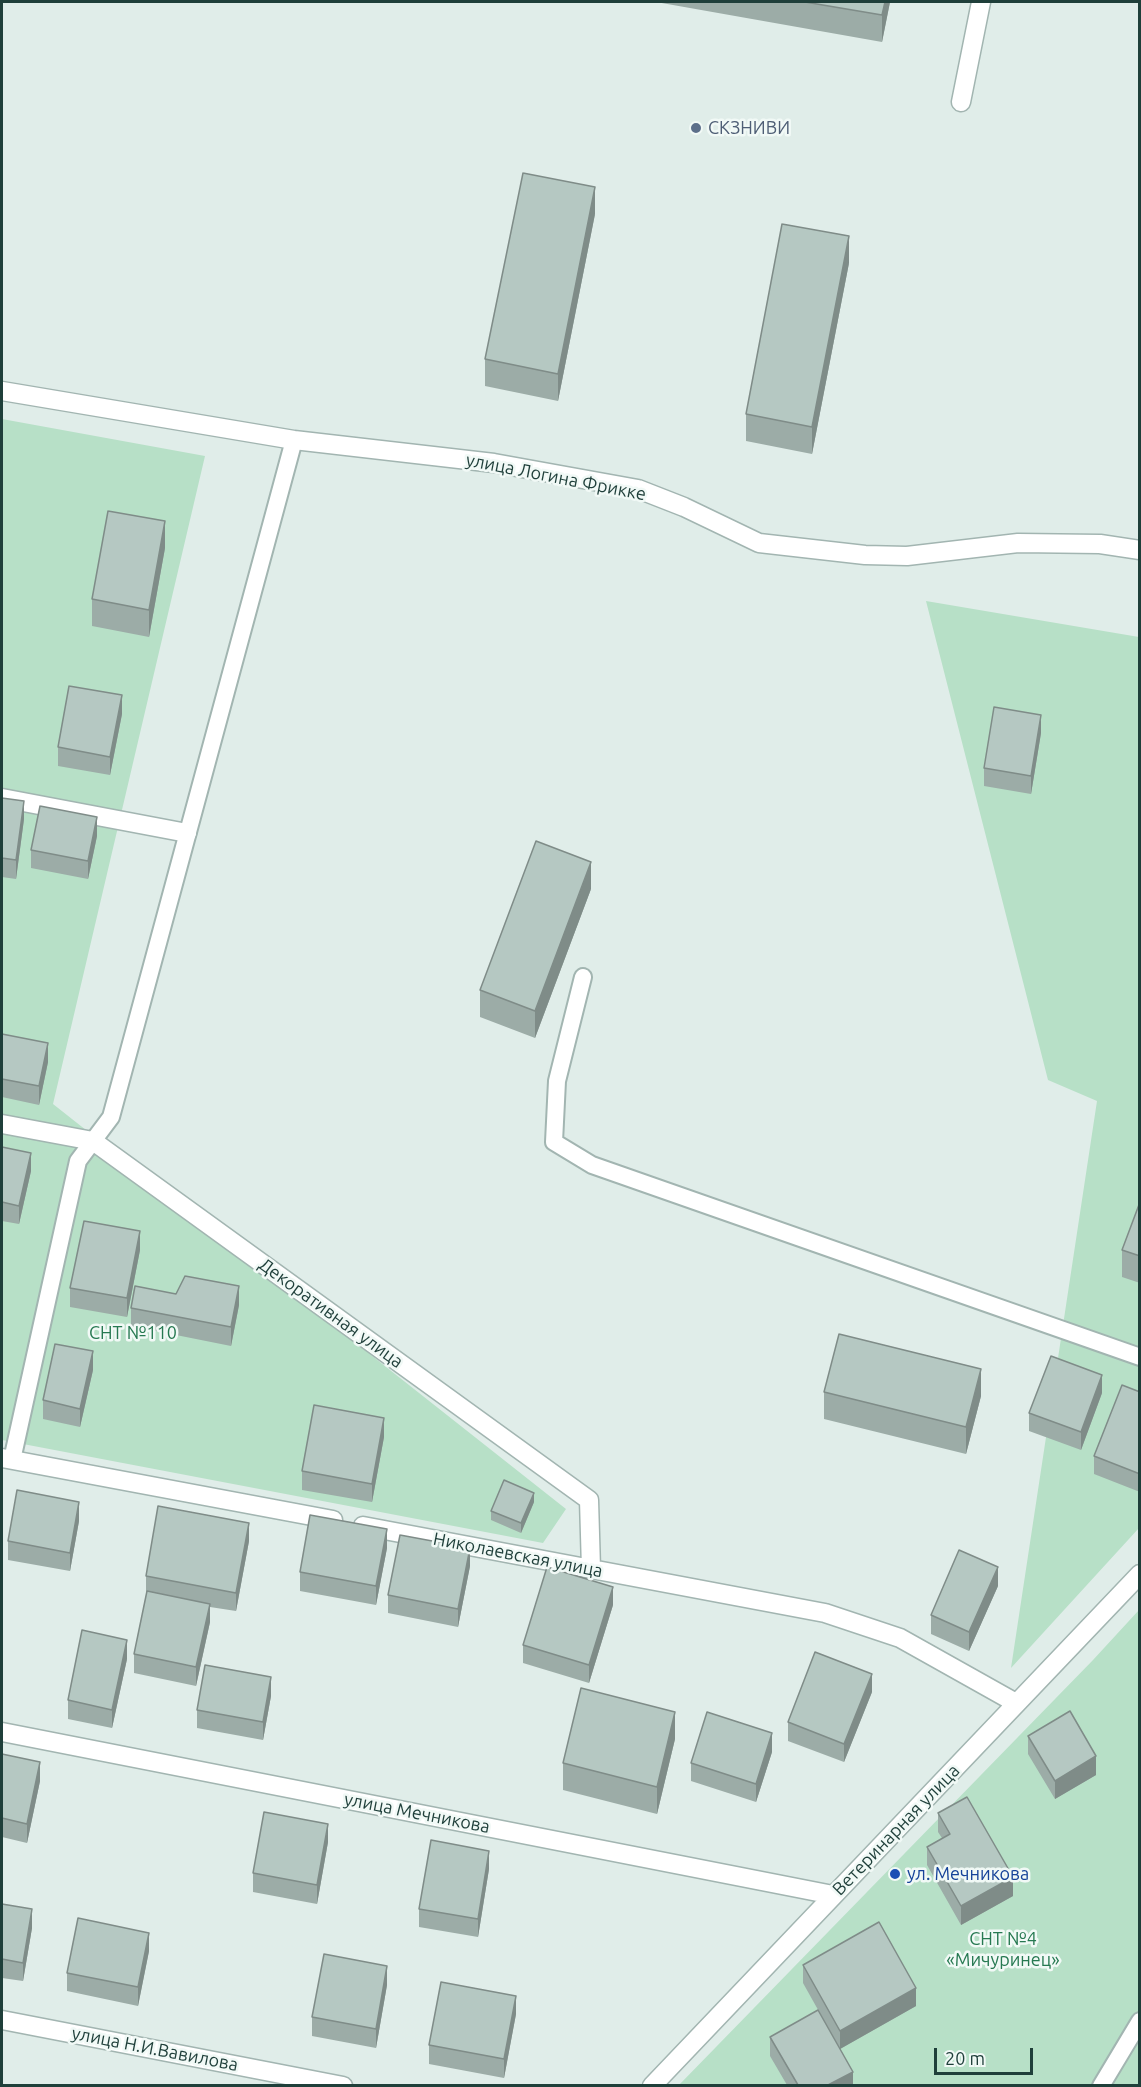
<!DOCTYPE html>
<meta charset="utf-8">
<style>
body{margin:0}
#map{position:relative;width:1141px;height:2087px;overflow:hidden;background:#e0ede9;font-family:Ubuntu,sans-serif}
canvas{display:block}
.frame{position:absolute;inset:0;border:3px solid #1f3f3a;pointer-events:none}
.scale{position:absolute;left:934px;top:2048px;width:99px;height:27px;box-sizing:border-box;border:3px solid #1f3f3a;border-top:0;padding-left:8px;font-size:18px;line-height:21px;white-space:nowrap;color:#1f3f3a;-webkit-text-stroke:4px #f1f9f6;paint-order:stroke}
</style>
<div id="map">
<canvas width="1141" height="2087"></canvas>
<div class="frame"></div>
<div class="scale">20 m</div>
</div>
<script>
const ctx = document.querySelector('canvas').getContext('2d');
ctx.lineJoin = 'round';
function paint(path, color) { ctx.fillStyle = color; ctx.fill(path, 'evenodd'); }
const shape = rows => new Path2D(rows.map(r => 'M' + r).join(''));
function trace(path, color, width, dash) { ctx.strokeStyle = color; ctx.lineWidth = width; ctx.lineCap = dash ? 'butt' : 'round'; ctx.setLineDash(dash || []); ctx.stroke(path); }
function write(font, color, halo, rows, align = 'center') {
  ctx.font = font + ' Ubuntu,sans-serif'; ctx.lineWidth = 5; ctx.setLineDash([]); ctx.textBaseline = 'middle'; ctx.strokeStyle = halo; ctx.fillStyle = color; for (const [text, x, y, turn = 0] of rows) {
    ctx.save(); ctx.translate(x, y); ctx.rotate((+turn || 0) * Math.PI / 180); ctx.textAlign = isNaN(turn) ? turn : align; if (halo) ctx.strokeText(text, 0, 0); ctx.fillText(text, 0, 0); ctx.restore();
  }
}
const green = shape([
 [2,419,205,456,53,1104,566,1509,543,1543,2,1440],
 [926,601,1139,637,1139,1528,1011,1668,1097,1101,1048,1080],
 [1139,1610,1139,2085,678,2086,1093,1660]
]);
const service = shape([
 [583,977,557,1081,554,1142,592,1165,1140,1357],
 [12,1460,78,1161,111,1117,294,440],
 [1101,2086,1140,2021]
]);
const minor = shape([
 [961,102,981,2],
 [2,391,294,440,494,463,638,489,684,507,759,543,865,555,907,556,1018,543,1100,544,1140,550],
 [2,798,187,833],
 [2,1124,93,1141,589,1500,591,1569],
 [2,1458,333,1520],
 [363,1526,825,1613,900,1638,1016,1703],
 [2,1732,833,1895],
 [2,2020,343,2086],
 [652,2086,1140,1574]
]);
const wall = shape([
 [656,2,890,2,882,42],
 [595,214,558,401,485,386,485,359],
 [849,263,812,454,746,441,746,414],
 [165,548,149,637,92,626,92,599],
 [122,714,110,775,58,766,58,747],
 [1041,733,1031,794,984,786,984,768],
 [2,798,24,819,16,879,2,877],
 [97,836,88,879,31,868,31,850],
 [591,889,535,1038,480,1017,480,990],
 [2,1034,48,1062,39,1105,2,1097],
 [2,1147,31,1171,19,1224,2,1221],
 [1140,1202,1140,1283,1122,1277,1122,1250],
 [140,1250,127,1317,70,1307,70,1288],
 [176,1294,239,1305,231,1346,131,1326,131,1308],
 [93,1370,80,1427,43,1419,43,1400],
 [824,1392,981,1396,966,1454,824,1419],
 [1140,1392,1140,1492,1094,1474,1094,1456],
 [1102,1393,1081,1450,1029,1431,1029,1413],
 [384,1437,372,1502,302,1490,302,1471],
 [534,1502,521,1533,491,1520,491,1511],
 [79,1521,70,1571,8,1560,8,1541],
 [249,1541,236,1611,210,1607,210,1622,196,1686,134,1673,134,1654,146,1595,146,1576],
 [387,1548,376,1605,300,1591,300,1572],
 [470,1566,458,1627,388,1613,388,1595],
 [998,1586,969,1651,931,1634,931,1615],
 [613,1605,589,1683,523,1663,523,1645],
 [127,1659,112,1728,68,1719,68,1700],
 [872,1692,844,1762,788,1741,788,1722],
 [271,1696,263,1740,197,1728,197,1710],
 [1028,1736,1096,1775,1055,1799,1028,1754],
 [675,1739,657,1814,563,1790,563,1763],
 [772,1752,756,1802,691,1781,691,1763],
 [2,1754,40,1781,27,1843,2,1837],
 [938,1813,1013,1896,961,1925,927,1865,927,1847,942,1838,938,1832],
 [328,1842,317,1904,253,1892,253,1873],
 [489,1869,478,1937,419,1927,419,1909],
 [2,1904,32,1928,23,1981,2,1978],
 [149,1951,138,2006,67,1991,67,1973],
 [803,1965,916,2006,840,2049,803,1983],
 [387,1985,376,2048,312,2036,312,2017],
 [516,2014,504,2078,429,2064,429,2045],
 [770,2037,853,2085,787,2085,770,2056]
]);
const shadedWall = shape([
 [885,2,890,2,882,42,882,15],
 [595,187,595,214,558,401,558,374],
 [849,236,849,263,812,454,812,427],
 [165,521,165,548,149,637,149,610],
 [122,695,122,714,110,775,110,757],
 [1041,715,1041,733,1031,794,1031,776],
 [24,801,24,819,16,879,16,860],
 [97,817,97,836,88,879,88,861],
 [591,862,591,889,535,1038,535,1011],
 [48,1043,48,1062,39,1105,39,1086],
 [31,1153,31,1171,19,1224,19,1206],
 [140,1231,140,1250,127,1317,127,1298],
 [239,1286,239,1305,231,1346,231,1327],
 [93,1351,93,1370,80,1427,80,1409],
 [981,1369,981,1396,966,1454,966,1427],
 [1102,1375,1102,1393,1081,1450,1081,1432],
 [384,1418,384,1437,372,1502,372,1484],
 [534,1493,534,1502,521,1533,521,1523],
 [79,1502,79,1521,70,1571,70,1553],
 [249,1523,249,1541,236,1611,236,1593],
 [387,1529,387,1548,376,1605,376,1586],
 [470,1548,470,1566,458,1627,458,1609],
 [998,1567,998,1586,969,1651,969,1632],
 [613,1587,613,1605,589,1683,589,1665],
 [210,1604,210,1622,196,1686,196,1667],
 [127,1640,127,1659,112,1728,112,1710],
 [872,1674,872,1692,844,1762,844,1744],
 [271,1677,271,1696,263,1740,263,1722],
 [675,1712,675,1739,657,1814,657,1787],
 [772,1733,772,1752,756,1802,756,1784],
 [1096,1756,1096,1775,1055,1799,1055,1781],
 [40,1762,40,1781,27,1843,27,1824],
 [328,1824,328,1842,317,1904,317,1885],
 [489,1851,489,1869,478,1937,478,1919],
 [1013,1877,1013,1896,961,1925,961,1906],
 [32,1909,32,1928,23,1981,23,1963],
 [149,1933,149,1951,138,2006,138,1987],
 [387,1966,387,1985,376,2048,376,2029],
 [916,1988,916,2006,840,2049,840,2031],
 [516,1996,516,2014,504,2078,504,2059],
 [853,2072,853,2085,828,2085]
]);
const building = shape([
 [805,2,885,2,882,15,805,2],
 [523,173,595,187,558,374,485,359,523,173],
 [782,224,849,236,812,427,746,414,782,224],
 [108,511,165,521,149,610,92,599,108,511],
 [69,686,122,695,110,757,58,747,69,686],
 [994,707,1041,715,1031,776,984,768,994,707],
 [2,798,24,801,16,860,2,858,2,798],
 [40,806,97,817,88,861,31,850,40,806],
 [536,841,591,862,535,1011,480,990,536,841],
 [2,1034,48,1043,39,1086,2,1079,2,1034],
 [2,1147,31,1153,19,1206,2,1202,2,1147],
 [1140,1202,1140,1256,1122,1250,1140,1202],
 [84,1221,140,1231,127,1298,70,1288,84,1221],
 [185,1276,239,1286,231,1327,131,1308,135,1286,176,1294,185,1276],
 [839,1334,981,1369,966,1427,824,1392,839,1334],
 [55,1344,93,1351,80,1409,43,1400,55,1344],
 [1051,1356,1102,1375,1081,1432,1029,1413,1051,1356],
 [1122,1385,1140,1392,1140,1474,1094,1456,1122,1385],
 [314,1405,384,1418,372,1484,302,1471,314,1405],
 [504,1480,534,1493,521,1523,491,1511,504,1480],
 [17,1490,79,1502,70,1553,8,1541,17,1490],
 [158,1506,249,1523,236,1593,146,1576,158,1506],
 [310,1515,387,1529,376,1586,300,1572,310,1515],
 [400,1535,470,1548,458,1609,388,1595,400,1535],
 [959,1550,998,1567,969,1632,931,1615,959,1550],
 [547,1567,613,1587,589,1665,523,1645,547,1567],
 [147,1591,210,1604,196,1667,134,1654,147,1591],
 [82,1630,127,1640,112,1710,68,1700,82,1630],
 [815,1652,872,1674,844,1744,788,1722,815,1652],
 [205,1665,271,1677,263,1722,197,1710,205,1665],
 [581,1688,675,1712,657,1787,563,1763,581,1688],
 [1070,1711,1096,1756,1055,1781,1028,1736,1070,1711],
 [707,1712,772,1733,756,1784,691,1763,707,1712],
 [2,1754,40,1762,27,1824,2,1818,2,1754],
 [967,1797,1013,1877,961,1906,927,1847,950,1834,938,1813,967,1797],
 [264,1812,328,1824,317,1885,253,1873,264,1812],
 [431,1840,489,1851,478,1919,419,1909,431,1840],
 [2,1904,32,1909,23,1963,2,1959,2,1904],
 [78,1918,149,1933,138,1987,67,1973,78,1918],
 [879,1922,916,1988,840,2031,803,1965,879,1922],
 [324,1954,387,1966,376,2029,312,2017,324,1954],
 [441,1982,516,1996,504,2059,429,2045,441,1982],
 [818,2010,853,2072,828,2085,798,2085,770,2037,818,2010]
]);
const markers = [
 [696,128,6,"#5c6f8a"],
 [895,1874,6,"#1a4fb4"]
];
const serviceNames = [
 ["СКЗНИВИ",708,128]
];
const streetNames = [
 ["улица Логина Фрикке",556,477,11],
 ["Декоративная улица",331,1313,36],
 ["Николаевская улица",518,1555,11],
 ["улица Мечникова",417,1813,11],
 ["Ветеринарная улица",896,1830,-46],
 ["улица Н.И.Вавилова",155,2049,11]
];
const parkNames = [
 ["СНТ №110",133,1333],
 ["СНТ №4",1003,1939],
 ["«Мичуринец»",1003,1960]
];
const transitNames = [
 ["ул. Мечникова",907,1874]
];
paint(green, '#b7e0c7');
trace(service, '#a2b5b1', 20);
trace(minor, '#a2b5b1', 21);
trace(service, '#fff', 16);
trace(minor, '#fff', 18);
paint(wall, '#9caca7');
paint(shadedWall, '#7f8c88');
paint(building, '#b5c8c2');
trace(building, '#7f8c88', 1.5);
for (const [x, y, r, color] of markers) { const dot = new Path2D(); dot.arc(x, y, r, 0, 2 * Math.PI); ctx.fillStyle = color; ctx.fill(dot); trace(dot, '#f1f9f6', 2); }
write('18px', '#4e5e75', '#f1f9f6', serviceNames, 'left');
write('18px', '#1f3f3a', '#f1f9f6', streetNames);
write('18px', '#267951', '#f1f9f6', parkNames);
write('18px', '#164399', '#f1f9f6', transitNames, 'left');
</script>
